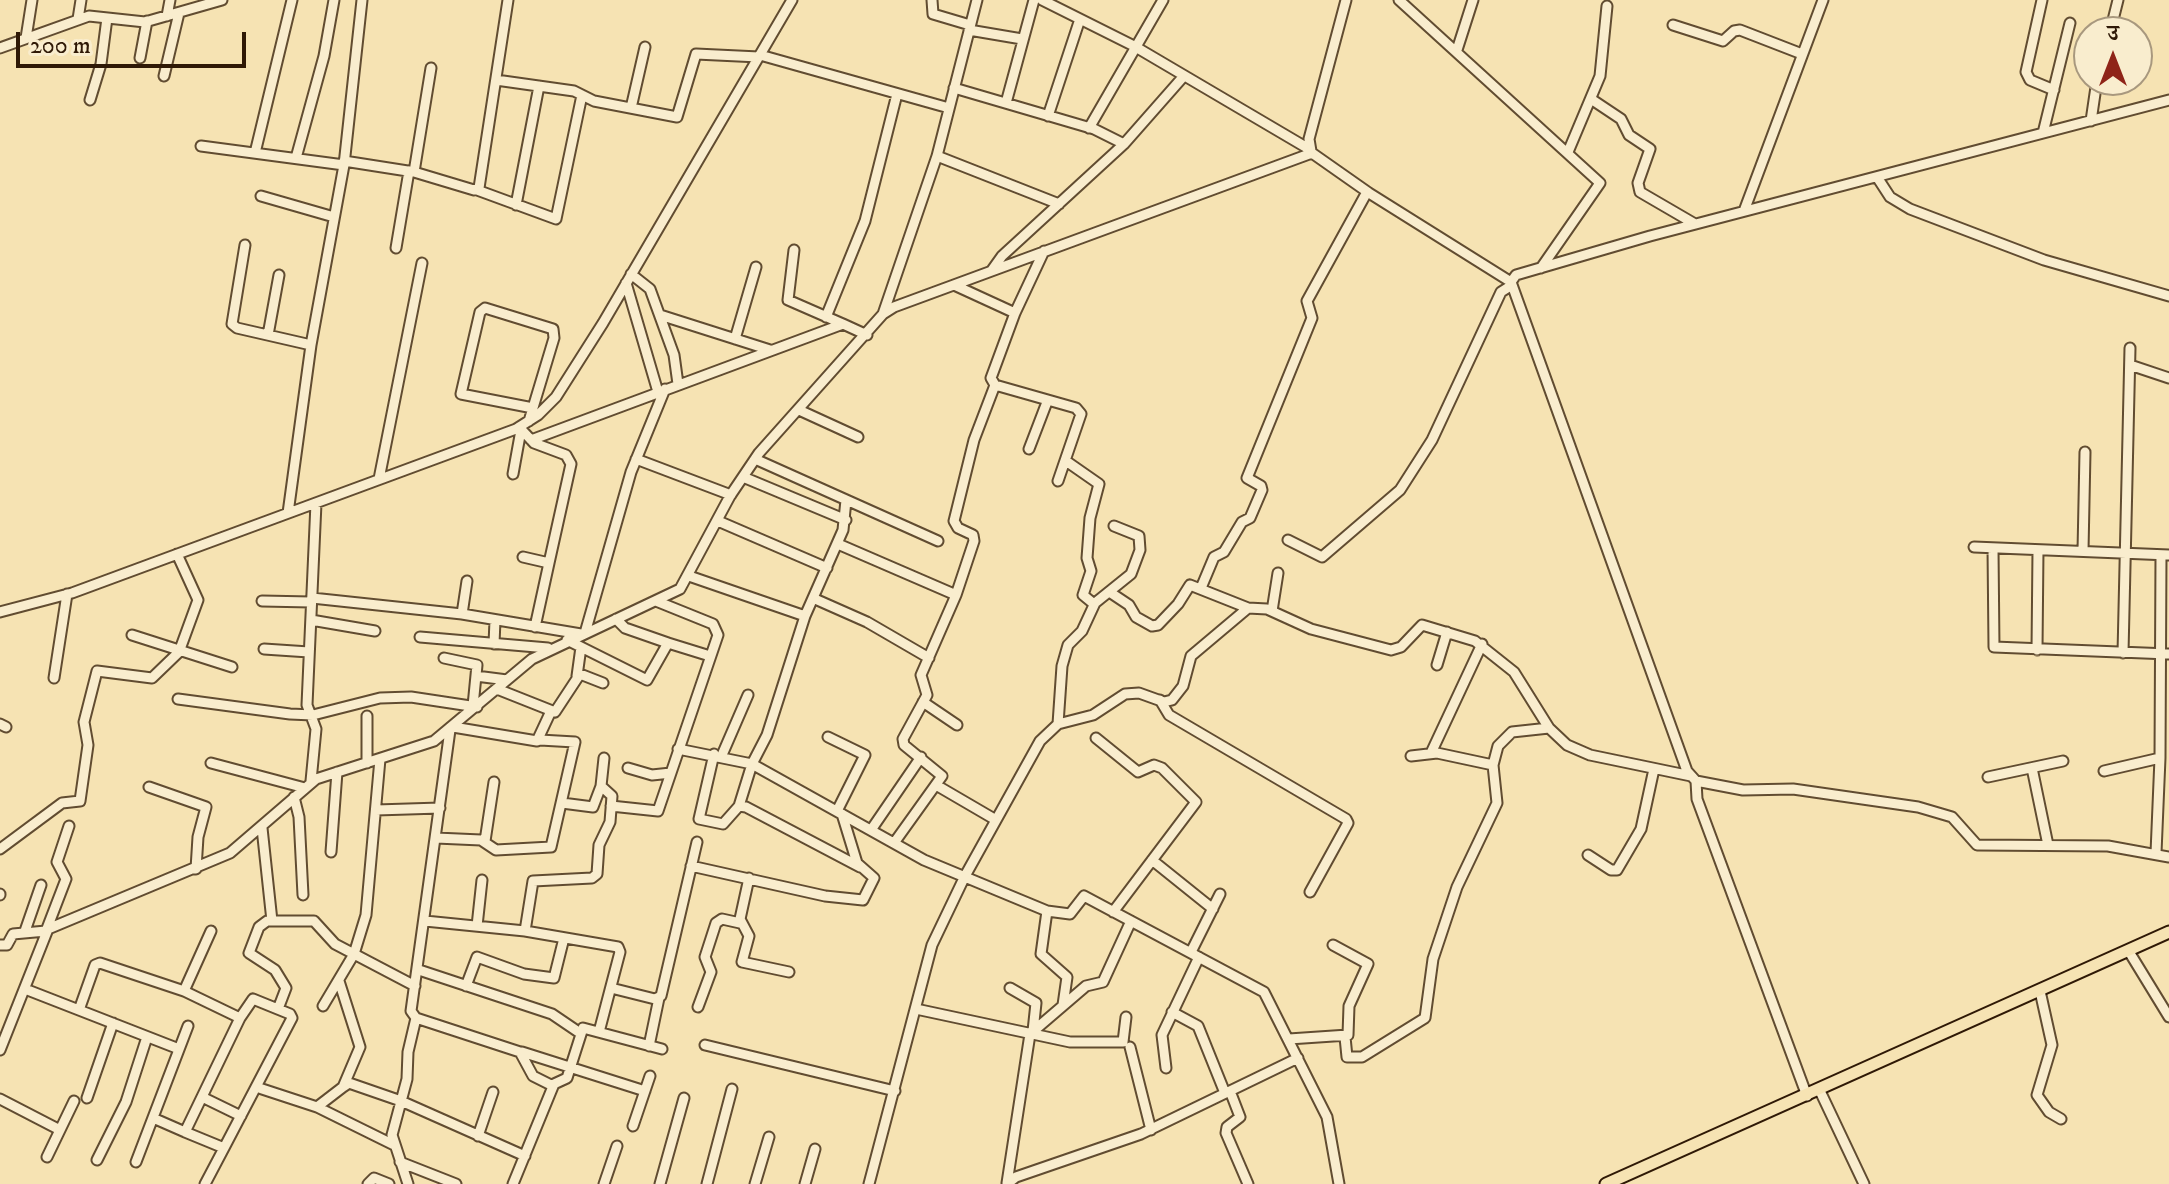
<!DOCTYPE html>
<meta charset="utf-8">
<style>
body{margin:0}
#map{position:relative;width:2169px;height:1184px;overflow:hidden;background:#f6e3b3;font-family:"IM FELL DW Pica","Noto Serif Devanagari",serif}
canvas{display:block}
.north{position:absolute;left:2073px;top:16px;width:80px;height:80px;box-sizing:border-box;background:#f9edce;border:2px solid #a8987e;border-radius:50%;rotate:0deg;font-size:22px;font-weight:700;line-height:32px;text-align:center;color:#2f1906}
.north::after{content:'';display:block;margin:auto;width:28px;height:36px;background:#8f2418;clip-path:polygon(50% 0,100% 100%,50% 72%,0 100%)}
.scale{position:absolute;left:16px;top:32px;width:230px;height:36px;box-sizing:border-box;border:4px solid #2f1906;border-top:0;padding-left:10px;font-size:24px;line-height:28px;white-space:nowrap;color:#2f1906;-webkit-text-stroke:6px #f9edce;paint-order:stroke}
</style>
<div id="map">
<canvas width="2169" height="1184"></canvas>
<div class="north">उ</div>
<div class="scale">200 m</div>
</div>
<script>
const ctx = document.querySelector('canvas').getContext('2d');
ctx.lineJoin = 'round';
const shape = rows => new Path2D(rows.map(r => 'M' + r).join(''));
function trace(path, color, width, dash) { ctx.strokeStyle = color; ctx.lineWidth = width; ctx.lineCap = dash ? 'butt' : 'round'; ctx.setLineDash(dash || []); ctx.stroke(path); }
const minor = shape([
 [932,0,933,14,970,25],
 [1042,0,1134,46,1309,149],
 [1399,0,1600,183,1541,268],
 [2042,0,2026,72,2030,80,2054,90],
 [167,16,170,0],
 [78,19,81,0],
 [1673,25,1723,41,1734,31,1740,30,1802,54],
 [969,30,1022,39],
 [2110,32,2118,0],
 [26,38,32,0],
 [0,48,89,16,145,22,222,0],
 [1457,50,1473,0],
 [760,55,949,108],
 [140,58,147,21],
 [164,76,179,13],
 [496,80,574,91,594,101,677,117,696,54,759,57],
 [954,88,1094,129,1124,144],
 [1591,99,1621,119,1629,135,1650,149,1638,183,1640,192,1695,224],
 [90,100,101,64,107,18],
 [2169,100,1650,236,1516,275,1511,282,1687,771,1696,781,1743,790,1793,789,1918,807,1952,817,1977,845,2108,846,2169,857],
 [1006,103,1034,0],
 [631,108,645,47],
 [1048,116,1080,19],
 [2091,121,2097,80],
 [1089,128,1163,0],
 [2043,133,2070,23],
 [201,146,344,165],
 [1311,151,1309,139,1346,0],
 [1568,152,1600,76,1607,6],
 [255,153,292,0],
 [937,156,1059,204],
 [296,158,324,56,334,0],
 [344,161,414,172,474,190,479,188,508,0],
 [414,172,431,68],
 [1877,177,1890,197,1910,209,2044,260,2169,296],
 [477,190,556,219,582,95],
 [261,196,334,217],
 [516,205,539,86],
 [1744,211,1823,0],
 [245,245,232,324,237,328,311,345],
 [396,248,409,171],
 [794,250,788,300,843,324],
 [1044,251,1015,313,991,378,995,385,1076,408,1081,414,1058,481],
 [992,270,1002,256,1124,144,1183,77],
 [631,274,650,289,674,355,678,384],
 [626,283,658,392],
 [954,285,1015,313],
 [883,314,937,156,977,0],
 [660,315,770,350],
 [826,317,865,221,897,94],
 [268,335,279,275],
 [735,339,756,267],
 [2130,365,2169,378],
 [799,410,858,437],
 [529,421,554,338,553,329,485,308,480,312,461,394,533,408],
 [519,427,534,443,566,455,571,464,549,563,523,557],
 [531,440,843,324,867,335],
 [1029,449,1047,402],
 [636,459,731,495],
 [755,459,938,541],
 [1066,461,1099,484,1090,518,1087,558,1091,571,1083,595,1094,604],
 [513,474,521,430],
 [743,477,846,520],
 [379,479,422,263],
 [288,513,311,345,344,165,362,0],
 [718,521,827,568],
 [1288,540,1322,557,1400,490,1432,440,1501,292,1512,285],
 [838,544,956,595],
 [1974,547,2169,555],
 [1993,548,1994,647,2169,654],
 [2083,551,2085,452],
 [689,576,805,616,843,530,846,500],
 [1201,588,1214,557,1224,552,1242,522,1250,518,1262,490,1261,486,1247,478,1312,318,1307,301,1367,192],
 [1111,593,1129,605,1136,617,1152,626,1158,625,1178,604,1190,585,1248,608],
 [312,598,462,614,581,634],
 [815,599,867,622,929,658],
 [262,601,311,602],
 [1272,611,1278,573],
 [0,612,72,593,516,429,538,415,556,397,603,323,792,0],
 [462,614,467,581],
 [805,616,767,735,752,764,924,860,1047,911,1041,954,1067,977,1063,1005],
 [616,619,625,628,668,643],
 [311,620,375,631],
 [535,627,549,563],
 [585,633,631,472,665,389],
 [132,635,232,667],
 [420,637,548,648],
 [567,640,647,680,668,643,710,656],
 [494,644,495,620],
 [264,649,309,652],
 [2037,650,2038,550],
 [2123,653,2130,348],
 [444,658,477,665,473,706],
 [1437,665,1447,632],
 [476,676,507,680],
 [577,676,581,647],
 [54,678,67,594],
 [497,689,555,712,580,674,603,683],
 [178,699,290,714,313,715,380,698,411,697,477,707],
 [1160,700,1169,715,1346,819,1348,823,1310,892],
 [923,702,957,725],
 [0,724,6,727],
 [1058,724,1062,666,1068,645,1082,631,1095,603,1131,574,1140,550,1139,536,1114,526],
 [453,727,537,741,551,711],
 [450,730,411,1011,416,1018,520,1052,533,1076,553,1086],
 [828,737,865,755,837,811],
 [1096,738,1138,772,1154,765,1162,768,1196,802,1113,912],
 [678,749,752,764,739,806],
 [1431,753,1482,644],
 [714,754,699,819,723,824,739,806,746,807,860,867],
 [722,755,748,695],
 [1411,756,1437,753,1493,765],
 [211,763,305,788],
 [367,763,367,716],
 [628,768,652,775,671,773],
 [2032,768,2048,845],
 [2104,771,2160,758],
 [1988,777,2063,761],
 [311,781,316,729,307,705,316,503],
 [1696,781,1697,799,1807,1096],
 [936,785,996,820],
 [149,787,206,807,198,837,196,869],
 [294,797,299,817,303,895],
 [562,803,593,807,601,786],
 [611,806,658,811,718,635,713,624,656,601],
 [376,810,440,808],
 [262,828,272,921],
 [871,830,921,757],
 [436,838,481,840,496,850,551,847,575,742,540,740],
 [485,841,494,782],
 [894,843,942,776,904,745,903,739,927,695,921,675,956,595,974,541,973,535,958,528,954,521,974,440,995,385],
 [0,849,62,803,80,801,88,745,84,722,97,671,152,678,179,652,198,600,177,554],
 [331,852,337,772],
 [2156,853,2160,758,2161,555],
 [1588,855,1611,870,1617,870,1641,829,1654,769],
 [1152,860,1213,909],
 [691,866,825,896,863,900,874,878,857,863,842,814],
 [749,878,740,919,749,936,742,962,789,972],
 [0,895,0,894],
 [1047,911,1070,914,1084,896,1264,992,1327,1117,1339,1184],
 [425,921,525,931,618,947,620,952,599,1032],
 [477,926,482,880],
 [25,931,41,885],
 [525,931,533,881,592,878,597,874,599,845,610,822,612,796,601,786,604,758],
 [0,945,7,945,13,934,46,931,66,879,57,862,69,826],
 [2128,950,2169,1017],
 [1191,952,1220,894],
 [419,970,552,1014,580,1033],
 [466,986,477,957,524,974,554,978,564,938],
 [611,988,655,999,661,996,697,842],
 [1010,988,1036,1003,1033,1031],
 [25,989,179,1049],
 [184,991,211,931],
 [2040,991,2052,1045,2037,1095,2049,1112,2061,1119],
 [323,1006,354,954,366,915,380,759],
 [698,1007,711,972,705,957,716,923,722,919,740,923],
 [278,1009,286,988,275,970,249,953,259,927,267,921,314,921,335,944,415,986],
 [916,1009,1070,1042,1123,1042,1126,1017],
 [79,1010,95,965,100,963,184,991,240,1018,185,1132,224,1148,205,1184],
 [1172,1012,1198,1026,1225,1093],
 [1345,1037,1347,1057,1362,1057,1425,1018,1433,959,1457,887,1497,803,1493,765,1498,746,1512,732,1549,728],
 [1289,1039,1348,1035,1349,1006,1368,964,1333,945],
 [705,1045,895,1091],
 [649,1046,659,998],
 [1130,1047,1151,1130],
 [0,1050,48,929,230,853,316,779,434,741,532,659,680,589,730,496,759,453,883,314,894,307,1312,153,1369,193,1511,282],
 [522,1052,645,1091],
 [1166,1068,1162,1035,1199,957],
 [256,1087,317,1107,394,1145],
 [343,1087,349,1083,401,1101,525,1156],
 [1230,1091,1240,1117,1227,1127,1226,1133,1248,1184],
 [1820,1091,1864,1184],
 [202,1097,241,1116],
 [87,1098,113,1023],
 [0,1099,60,1130],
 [317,1107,343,1087,360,1047,339,981],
 [153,1118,185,1132],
 [633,1126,650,1076],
 [478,1136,493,1092],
 [224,1148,292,1018,290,1014,253,999,240,1018],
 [47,1157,74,1101],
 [97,1160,126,1102,147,1037],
 [136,1162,188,1026],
 [400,1162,456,1184],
 [1007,1183,1030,1034,1086,986,1103,982,1131,921],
 [368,1184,374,1178,389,1184],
 [408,1184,392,1135,407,1079,408,1052,416,1018],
 [513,1184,554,1084,567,1078,583,1028,662,1049],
 [604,1184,617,1146],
 [660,1184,684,1098],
 [707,1184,732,1089],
 [755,1184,769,1137],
 [805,1184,815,1149],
 [869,1184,932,945,965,876,1040,741,1058,724,1093,715,1125,694,1139,693,1164,702,1172,700,1183,686,1191,656,1248,608,1267,609,1311,629,1391,650,1401,647,1422,625,1475,641,1514,672,1549,728,1567,745,1590,755,1691,776],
 [1007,1184,1016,1177,1141,1134,1298,1058]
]);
const major = shape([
 [1606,1184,2169,932]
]);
trace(minor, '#614c31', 13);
trace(major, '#2f1906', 15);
trace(minor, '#f9edce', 9);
trace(major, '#f6e3b3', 11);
</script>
